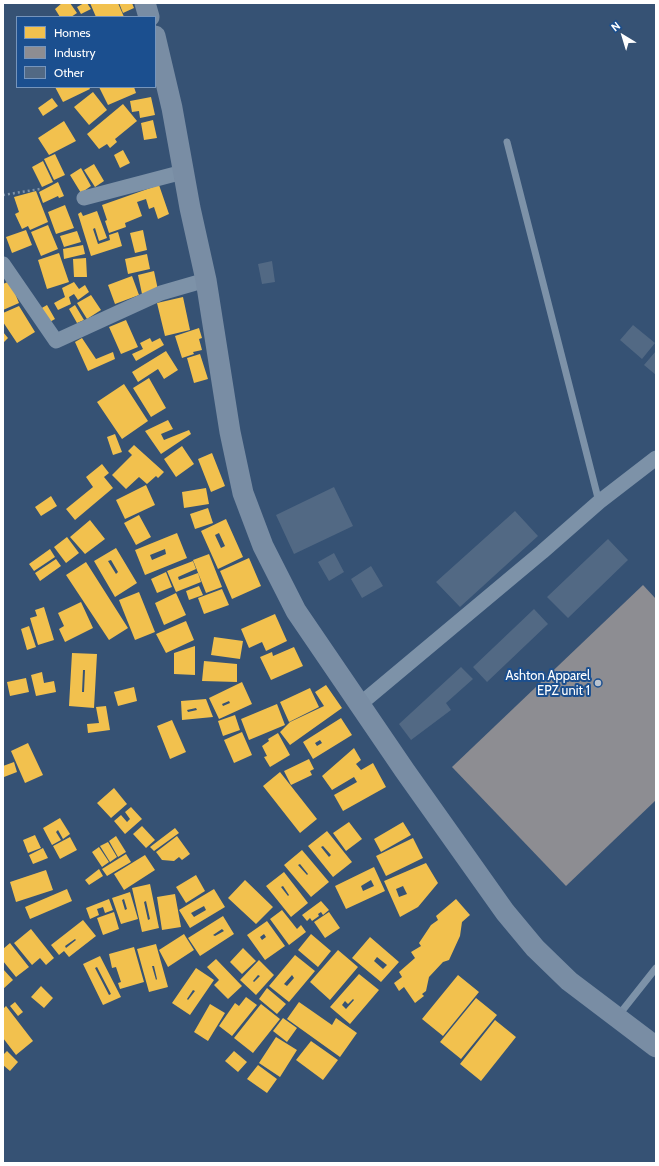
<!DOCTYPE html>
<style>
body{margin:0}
#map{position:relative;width:659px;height:1166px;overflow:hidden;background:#365274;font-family:Cabin,sans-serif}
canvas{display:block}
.frame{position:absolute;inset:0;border:4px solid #fff;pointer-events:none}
.legend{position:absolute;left:16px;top:16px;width:140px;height:72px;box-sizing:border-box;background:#1b4f8f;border:1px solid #7695bc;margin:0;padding:5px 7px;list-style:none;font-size:12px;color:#fff}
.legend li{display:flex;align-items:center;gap:8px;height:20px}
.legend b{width:20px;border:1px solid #7695bc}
.north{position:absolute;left:603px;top:16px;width:40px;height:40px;-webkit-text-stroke:3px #1b4f8f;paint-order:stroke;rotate:322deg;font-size:11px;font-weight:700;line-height:16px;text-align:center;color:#fff}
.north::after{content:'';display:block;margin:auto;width:14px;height:18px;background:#fff;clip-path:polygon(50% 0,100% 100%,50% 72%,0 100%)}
</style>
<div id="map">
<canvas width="659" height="1166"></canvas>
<div class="frame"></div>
<ul class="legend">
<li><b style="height:11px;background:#f2c14e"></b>Homes</li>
<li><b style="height:11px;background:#8d8d92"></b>Industry</li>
<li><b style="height:11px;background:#526984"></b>Other</li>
</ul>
<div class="north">N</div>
</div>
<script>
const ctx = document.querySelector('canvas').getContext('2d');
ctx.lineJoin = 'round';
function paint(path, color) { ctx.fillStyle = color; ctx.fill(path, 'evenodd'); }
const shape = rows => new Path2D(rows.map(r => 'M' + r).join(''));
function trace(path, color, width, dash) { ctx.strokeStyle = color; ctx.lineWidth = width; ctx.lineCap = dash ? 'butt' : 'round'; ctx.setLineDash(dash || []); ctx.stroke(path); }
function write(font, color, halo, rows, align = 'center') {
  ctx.font = font + ' Cabin,sans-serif'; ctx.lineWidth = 4; ctx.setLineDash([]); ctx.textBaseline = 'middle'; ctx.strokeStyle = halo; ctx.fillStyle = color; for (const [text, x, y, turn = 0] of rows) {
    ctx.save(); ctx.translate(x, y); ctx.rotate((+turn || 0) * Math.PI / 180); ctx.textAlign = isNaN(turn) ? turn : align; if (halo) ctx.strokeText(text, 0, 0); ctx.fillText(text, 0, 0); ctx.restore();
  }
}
const homes = shape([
 [62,3,70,3,77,13,71,17,60,17,55,9],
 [84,3,87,3,91,9,81,14,77,7],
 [90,3,118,3,124,17,96,17],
 [119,3,132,3,134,8,123,13],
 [55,87,89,87,90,89,63,102],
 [99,87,134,87,136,93,108,105],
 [93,92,107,110,89,125,74,107],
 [151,97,155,115,140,118,139,111,132,112,130,101],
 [52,98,58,106,43,116,38,108],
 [123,104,137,121,115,139,117,142,110,148,107,144,99,149,87,134],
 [153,120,157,138,144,140,141,123],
 [64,121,76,141,49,155,38,138],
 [123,150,130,163,120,168,114,155],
 [55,154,65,175,54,180,44,159],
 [43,161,53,182,42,187,32,167],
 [94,164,104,181,95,187,84,170],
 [81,168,91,186,81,193,70,175],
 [58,182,64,196,59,198,58,196,43,203,39,192],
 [159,185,169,214,158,219,154,207,149,209,146,199,137,202,142,216,125,223,126,227,109,233,105,221,107,220,102,205],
 [36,191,48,222,30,230,28,226,22,229,15,214,19,212,14,197],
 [65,205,74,228,56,234,48,212],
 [97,211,107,238,99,241,95,228,93,229,98,244,110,240,109,235,118,232,122,246,91,256,78,214,81,212,83,216],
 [48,225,58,249,41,256,31,232],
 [26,230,32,245,12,253,6,237],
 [143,230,147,250,135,253,130,233],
 [77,231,81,242,64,247,60,236],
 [83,245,85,254,64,259,63,249],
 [59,253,69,282,47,289,38,260],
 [147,254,150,269,128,274,125,259],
 [86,258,87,277,74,277,73,259],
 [154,271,158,290,142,294,138,275],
 [132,276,139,295,115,304,108,285],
 [10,281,19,303,3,310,3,284],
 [74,282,79,289,85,285,89,292,78,300,74,294,69,297,71,304,58,310,54,303,65,297,62,288],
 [91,295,101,310,87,319,77,303],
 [183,297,190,330,165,336,157,303],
 [47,305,55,319,48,323,40,309],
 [75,305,84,320,77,323,69,309],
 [19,306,35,332,17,343,3,322,3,313],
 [126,320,138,347,121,354,109,327],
 [199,328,202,338,199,339,202,350,193,352,194,354,182,358,175,336],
 [3,332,8,338,3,343],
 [82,338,96,359,113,352,115,359,88,371,75,342],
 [150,338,152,342,160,338,164,345,136,361,132,354,143,349,140,343],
 [166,351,178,370,164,379,158,369,138,382,132,372],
 [200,354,208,379,194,383,187,358],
 [149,378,166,408,151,417,133,388],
 [124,384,148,421,122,439,97,402],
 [168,420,173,429,161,434,164,440,189,430,191,434,161,454,145,431],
 [115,434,122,452,113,455,107,437],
 [134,445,164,472,158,478,156,476,147,484,139,477,126,489,112,475,132,455,128,451],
 [182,446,194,464,176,477,164,459],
 [212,453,225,486,211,492,198,459],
 [102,464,109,473,104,477,113,488,75,520,66,509,93,487,86,477],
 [146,485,155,505,125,519,116,500],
 [206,488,209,504,184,508,182,492],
 [51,496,57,506,41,516,35,507],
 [208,508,213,523,195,529,190,514],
 [139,515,151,537,136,545,124,523],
 [226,519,243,557,218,569,201,531],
 [219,533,225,546,221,548,215,535],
 [90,520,105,539,85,554,70,537],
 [177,533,187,558,145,575,135,550],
 [165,549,166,554,152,560,150,555],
 [67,537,79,553,66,563,54,547],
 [116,548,137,583,115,597,94,561],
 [111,560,118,572,116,574,108,561],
 [50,549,55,557,34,571,29,564],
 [209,554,222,587,206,593,193,560],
 [249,558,261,586,232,599,220,571],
 [56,559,61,566,40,581,35,573],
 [193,561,196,569,178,577,179,580,198,573,201,582,176,592,167,571],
 [86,562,128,628,109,640,66,575],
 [166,572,172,587,157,593,151,579],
 [199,586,203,595,189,600,186,591],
 [222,589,229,605,204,614,198,598],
 [139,592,155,632,135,640,119,600],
 [176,593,186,615,164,625,155,603],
 [81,602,93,628,65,642,59,629,64,626,58,613],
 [44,607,54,640,38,645,30,618,37,616,35,610],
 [275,614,287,641,266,651,262,642,249,648,241,629],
 [186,621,194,640,166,653,156,634],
 [29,626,36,647,27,650,21,629],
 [214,637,243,641,240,659,211,655],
 [195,646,195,675,174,674,174,653],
 [294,647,303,666,271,680,260,657,272,652,273,656],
 [72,653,97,654,94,708,69,706],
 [83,670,85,670,84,692,82,692],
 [204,661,237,664,237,682,202,681],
 [42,672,44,683,54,681,56,692,36,696,31,675],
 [26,678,29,692,10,696,7,682],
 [242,682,252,704,219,719,209,698],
 [229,701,230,703,223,706,222,704],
 [326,685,342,708,290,745,280,732,290,722,324,706,315,692],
 [134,687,137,701,118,706,114,692],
 [310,688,319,707,289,722,280,702],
 [206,699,213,717,182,720,181,701],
 [196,708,197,710,188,712,187,710],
 [277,704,285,725,249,740,241,719],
 [106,706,110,730,88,733,87,724,99,723,96,707],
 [235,715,240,730,223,736,218,721],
 [341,718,352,735,313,759,303,742],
 [320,740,322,743,317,746,315,743],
 [172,720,186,752,170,759,157,726],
 [242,732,252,755,234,763,224,740],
 [278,733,290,755,270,767,264,757,267,756,262,746,269,741,268,739],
 [28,743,43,775,25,783,11,751],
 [354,748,361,760,356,764,361,770,373,763,386,787,343,811,334,795,357,782,354,777,332,790,322,776],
 [309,759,314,769,310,771,312,775,291,785,284,771],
 [14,762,17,772,4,777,3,766],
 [280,772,317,819,300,833,263,786],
 [114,788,127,804,111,818,97,803],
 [131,807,142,819,125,834,114,821,121,815,127,822,130,819,125,812],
 [60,818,70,834,63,839,58,830,56,832,61,840,52,845,43,828],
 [349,822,362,839,346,851,333,833],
 [403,822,411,835,381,852,374,839],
 [142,826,155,840,146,848,133,834],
 [175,828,179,833,154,851,150,847],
 [327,831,352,862,333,877,308,846],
 [323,846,331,855,329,857,321,847],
 [35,835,41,848,28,853,23,840],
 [116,836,126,852,118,857,109,841],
 [177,836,190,854,182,860,179,857,174,861,162,860,156,852],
 [70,837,77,850,60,859,53,846],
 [413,838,423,858,386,876,376,856],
 [108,842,117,857,110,862,100,846],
 [99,847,109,862,102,867,92,852],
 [43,848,48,858,33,864,29,855],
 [302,850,329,882,311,897,284,865],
 [300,864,308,874,307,875,298,865],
 [126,854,131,862,107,876,102,869],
 [145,855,155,870,124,890,114,874],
 [426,863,438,883,418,907,400,917,384,881],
 [403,886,407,894,399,897,396,889],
 [374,867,385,891,346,909,335,886],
 [371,880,374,886,363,891,361,886],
 [99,869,103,876,89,885,85,880],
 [46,870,53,890,16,902,10,882],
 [284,872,308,903,291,917,266,886],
 [283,886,289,895,288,896,281,887],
 [196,875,205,891,186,903,176,887],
 [245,880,273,907,256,924,228,898],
 [150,884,159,928,142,932,132,888],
 [146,901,150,919,148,920,144,902],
 [67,889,72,901,30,919,25,907],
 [214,889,225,907,190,928,179,910],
 [204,906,206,910,194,917,191,913],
 [130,892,138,919,121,924,112,898],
 [124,899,127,909,125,910,122,900],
 [175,894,181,927,162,930,157,897],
 [109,899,113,910,105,913,103,907,97,909,99,915,90,919,86,908],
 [456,899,470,915,462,922,460,936,449,960,443,962,429,977,426,991,422,994,424,996,415,1003,404,987,399,991,394,983,402,977,399,972,415,958,411,952,421,946,419,943,431,925,438,920,436,916],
 [321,901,329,910,323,915,321,912,318,914,319,916,312,921,310,918,307,921,302,915],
 [282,910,297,929,301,925,306,932,289,945,270,919],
 [114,912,119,929,103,935,97,918],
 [329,912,340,928,325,938,314,922],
 [223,916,234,934,200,956,188,938],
 [222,929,224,931,215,936,213,935],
 [83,920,96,936,69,957,64,951,59,955,51,945],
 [75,939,76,940,66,948,65,946],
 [267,921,285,946,265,960,247,935],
 [264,934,266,937,262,940,260,937],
 [31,929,54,958,46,965,40,958,32,965,14,943],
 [184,934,194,950,168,967,159,950],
 [311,934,331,951,318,967,298,950],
 [370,937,399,962,381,982,352,958],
 [377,957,387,965,383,969,374,961],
 [10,943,29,967,16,977,3,961,3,949],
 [156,944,168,987,149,992,137,949],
 [152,966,154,966,157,979,156,980],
 [134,947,144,982,120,989,118,983,121,982,116,967,112,968,109,954],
 [243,948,256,961,242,974,230,962],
 [338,950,358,967,330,1000,310,982],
 [295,955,315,971,289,1002,269,986],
 [292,975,294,978,287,986,284,984],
 [100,956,121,997,103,1005,83,964],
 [97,967,111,994,109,995,95,968],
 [216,959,242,986,228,999,214,985,219,980,207,967],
 [259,960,274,975,256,995,240,980],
 [258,975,260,976,254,982,253,981],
 [196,968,214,980,190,1015,172,1003],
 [193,990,195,991,188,1000,187,999],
 [3,969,13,980,3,989],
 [359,974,379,990,350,1024,330,1007],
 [353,999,354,1000,346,1009,342,1005,345,1001,348,1004],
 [458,975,479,992,443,1036,422,1019],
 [41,986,53,998,44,1008,31,997],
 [267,988,286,1004,277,1014,259,999],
 [246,997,257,1005,232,1036,219,1026,235,1003,239,1006],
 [476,998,497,1015,461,1059,440,1042],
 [15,1002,23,1012,18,1016,10,1006],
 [299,1002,332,1025,336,1018,357,1033,340,1057,287,1019],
 [210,1004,225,1013,208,1041,194,1032],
 [261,1004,280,1019,253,1053,234,1038],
 [6,1006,33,1041,16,1055,3,1038,3,1009],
 [283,1018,297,1028,287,1042,273,1031],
 [495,1020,516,1037,481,1081,460,1064],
 [276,1037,297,1050,280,1077,259,1063],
 [311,1041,338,1060,323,1080,296,1060],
 [7,1051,18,1062,10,1071,3,1065,3,1055],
 [234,1051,247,1062,238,1072,225,1061],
 [258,1065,277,1079,267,1093,247,1079]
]);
const industry = shape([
 [643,585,656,599,656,800,566,886,452,767]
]);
const building = shape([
 [272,261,275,282,262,284,258,264],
 [633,325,655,343,642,359,620,340],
 [656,351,656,375,644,365],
 [334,487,353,526,294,554,276,515],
 [515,511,538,536,460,607,436,582],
 [608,539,628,560,568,618,547,597],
 [334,553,344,572,329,581,318,562],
 [371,566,383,586,362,598,351,579],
 [534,609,548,624,487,682,473,667],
 [461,667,473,679,446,703,451,710,411,740,399,724]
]);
const path = shape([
 [3,195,40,189]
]);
const lane = shape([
 [507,142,599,502],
 [618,1016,656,968]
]);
const street = shape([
 [84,198,183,172],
 [3,264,56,341,161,293,206,280],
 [359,705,542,552,599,502,656,458]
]);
const secondary = shape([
 [145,3,149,17],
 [155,36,172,108,190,208,206,280,230,432,243,493,263,546,296,611,405,771,505,912,535,948,569,981,656,1047]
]);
const markers = [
 [598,683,4,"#b9c2ce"]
];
const poiNames = [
 ["Ashton Apparel",590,676],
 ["EPZ unit 1",590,691]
];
paint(homes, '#f2c14e');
paint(industry, '#8d8d92');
paint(building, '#526984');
trace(path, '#7d92a8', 2.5, [2, 3]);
trace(lane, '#7d92a8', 7);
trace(street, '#7d92a8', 15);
trace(secondary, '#798da4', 21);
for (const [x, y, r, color] of markers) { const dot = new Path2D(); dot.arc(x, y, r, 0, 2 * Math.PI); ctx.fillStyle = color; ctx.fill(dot); trace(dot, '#1b4f8f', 1.5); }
write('13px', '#fff', '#1b4f8f', poiNames, 'right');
</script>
